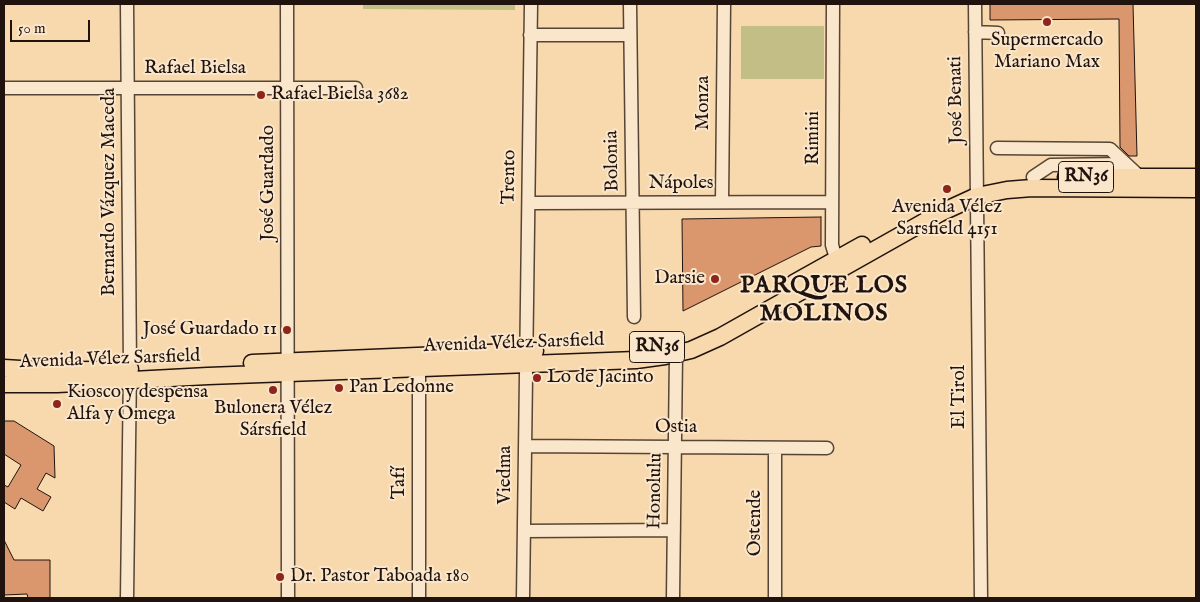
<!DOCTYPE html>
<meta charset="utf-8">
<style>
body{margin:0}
#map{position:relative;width:1200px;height:602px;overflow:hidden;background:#f8d9ad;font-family:"IM FELL English",serif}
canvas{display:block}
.frame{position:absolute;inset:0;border:5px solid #20130e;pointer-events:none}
.scale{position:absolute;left:10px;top:20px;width:80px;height:22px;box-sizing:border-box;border:2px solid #20130e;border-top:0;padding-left:6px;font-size:15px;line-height:18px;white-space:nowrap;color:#20130e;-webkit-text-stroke:4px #fae6ca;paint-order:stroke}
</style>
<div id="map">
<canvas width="1200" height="602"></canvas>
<div class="frame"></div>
<div class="scale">50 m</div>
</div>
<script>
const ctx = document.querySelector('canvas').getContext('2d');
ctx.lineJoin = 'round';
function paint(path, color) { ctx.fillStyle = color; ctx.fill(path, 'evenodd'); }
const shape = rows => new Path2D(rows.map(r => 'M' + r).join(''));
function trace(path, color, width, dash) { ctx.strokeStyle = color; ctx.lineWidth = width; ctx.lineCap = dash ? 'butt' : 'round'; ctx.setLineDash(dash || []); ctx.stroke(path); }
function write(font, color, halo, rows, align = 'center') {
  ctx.font = font + ' "IM FELL English",serif'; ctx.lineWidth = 4; ctx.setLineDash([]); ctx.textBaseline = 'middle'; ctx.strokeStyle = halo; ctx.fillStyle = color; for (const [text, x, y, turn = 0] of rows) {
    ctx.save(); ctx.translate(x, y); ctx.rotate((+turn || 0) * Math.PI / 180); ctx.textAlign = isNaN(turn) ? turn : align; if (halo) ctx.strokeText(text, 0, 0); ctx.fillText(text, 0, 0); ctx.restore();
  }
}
const green = shape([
 [363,4,515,4,515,10,363,9],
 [741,26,824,26,824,79,741,79]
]);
const building = shape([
 [990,4,1133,4,1137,156,1129,156,1120,147,1119,19,990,20,990,4],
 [821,217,821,246,811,247,683,311,682,219,821,217],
 [4,421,14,421,54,446,55,478,46,473,37,489,51,497,43,511,21,498,15,509,4,502,4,485,8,487,21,465,4,454,4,421],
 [4,540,14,560,50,560,50,598,28,598,27,594,4,595,4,540]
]);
const minor = shape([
 [287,4,288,598],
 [630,4,634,317],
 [833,4,832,245,839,268],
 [975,4,981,598],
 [975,32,998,33],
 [530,35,630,35],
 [4,88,356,88],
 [997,148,1110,149,1140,177],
 [1033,177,1051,165,1124,164],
 [722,202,724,4],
 [529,203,832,202],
 [525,446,827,448],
 [775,448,775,598],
 [525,531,674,530],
 [127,598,130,369,127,4],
 [419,598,419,368],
 [523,598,531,4],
 [673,598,676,354]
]);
const major = shape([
 [1066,177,1196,177],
 [794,283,862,245],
 [252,363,535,351],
 [4,368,52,371,130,369],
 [4,384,57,384,208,376,636,360,665,356,691,350,720,337,940,213,977,196,1007,190,1032,188,1196,189]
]);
const markers = [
 [1047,22,5,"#8f2418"],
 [261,95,5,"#8f2418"],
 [947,189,5,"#8f2418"],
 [715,279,5,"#8f2418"],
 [287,330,5,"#8f2418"],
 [537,378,5,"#8f2418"],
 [339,388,5,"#8f2418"],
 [273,390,5,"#8f2418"],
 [57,404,5,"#8f2418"],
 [280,577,5,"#8f2418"]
];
const shields = [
 [1086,177,55],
 [657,347,55]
];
const shieldNames = [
 ["RN36",1086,177],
 ["RN36",657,347]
];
const poiNames = [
 ["Supermercado",1047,41,"center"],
 ["Mariano Max",1047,63,"center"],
 ["Rafael Bielsa 3682",271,95],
 ["Avenida Vélez",947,208,"center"],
 ["Sarsfield 4151",947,230,"center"],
 ["Darsie",705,279,"right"],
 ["José Guardado 11",277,330,"right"],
 ["Lo de Jacinto",547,378],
 ["Pan Ledonne",349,388],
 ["Kiosco y despensa",67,393],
 ["Alfa y Omega",67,415],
 ["Bulonera Vélez",273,409,"center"],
 ["Sársfield",273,431,"center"],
 ["Dr. Pastor Taboada 180",290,577]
];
const streetNames = [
 ["Rafael Bielsa",195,69],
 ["José Benati",957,100,-91],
 ["Monza",704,103,-90],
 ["Rimini",814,138,-90],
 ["Bolonia",613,161,-91],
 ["Trento",510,177,-89],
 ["José Guardado",269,183,-90],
 ["Nápoles",681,184],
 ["Bernardo Vázquez Maceda",110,192,-90],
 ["Avenida Vélez Sarsfield",514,344,-2],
 ["Avenida Vélez Sarsfield",110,360,-2],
 ["El Tirol",960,397,-90],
 ["Ostia",676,428],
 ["Viedma",506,475,-90],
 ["Tafí",400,483,-90],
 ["Honolulu",656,491,-89],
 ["Ostende",756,523,-90]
];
const districtNames = [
 ["PARQUE LOS",824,287],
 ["MOLINOS",824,315]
];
paint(green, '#c2be86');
paint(building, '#da976e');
trace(building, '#20130e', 1);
trace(minor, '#564436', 15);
trace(major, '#20130e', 19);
trace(minor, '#fae6ca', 12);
trace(major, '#f8d9ad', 16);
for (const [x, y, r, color] of markers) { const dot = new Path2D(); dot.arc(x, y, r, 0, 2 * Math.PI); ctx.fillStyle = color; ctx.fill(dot); trace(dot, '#fae6ca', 2); }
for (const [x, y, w] of shields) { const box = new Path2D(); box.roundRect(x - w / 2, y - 15.5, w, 31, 4); ctx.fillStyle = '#fae6ca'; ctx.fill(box); trace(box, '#20130e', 1); }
write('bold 18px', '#20130e', null, shieldNames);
write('19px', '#20130e', '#fae6ca', poiNames, 'left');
write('19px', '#20130e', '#fae6ca', streetNames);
ctx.letterSpacing = '1px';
write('bold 24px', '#20130e', '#fae6ca', districtNames);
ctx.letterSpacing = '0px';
</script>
